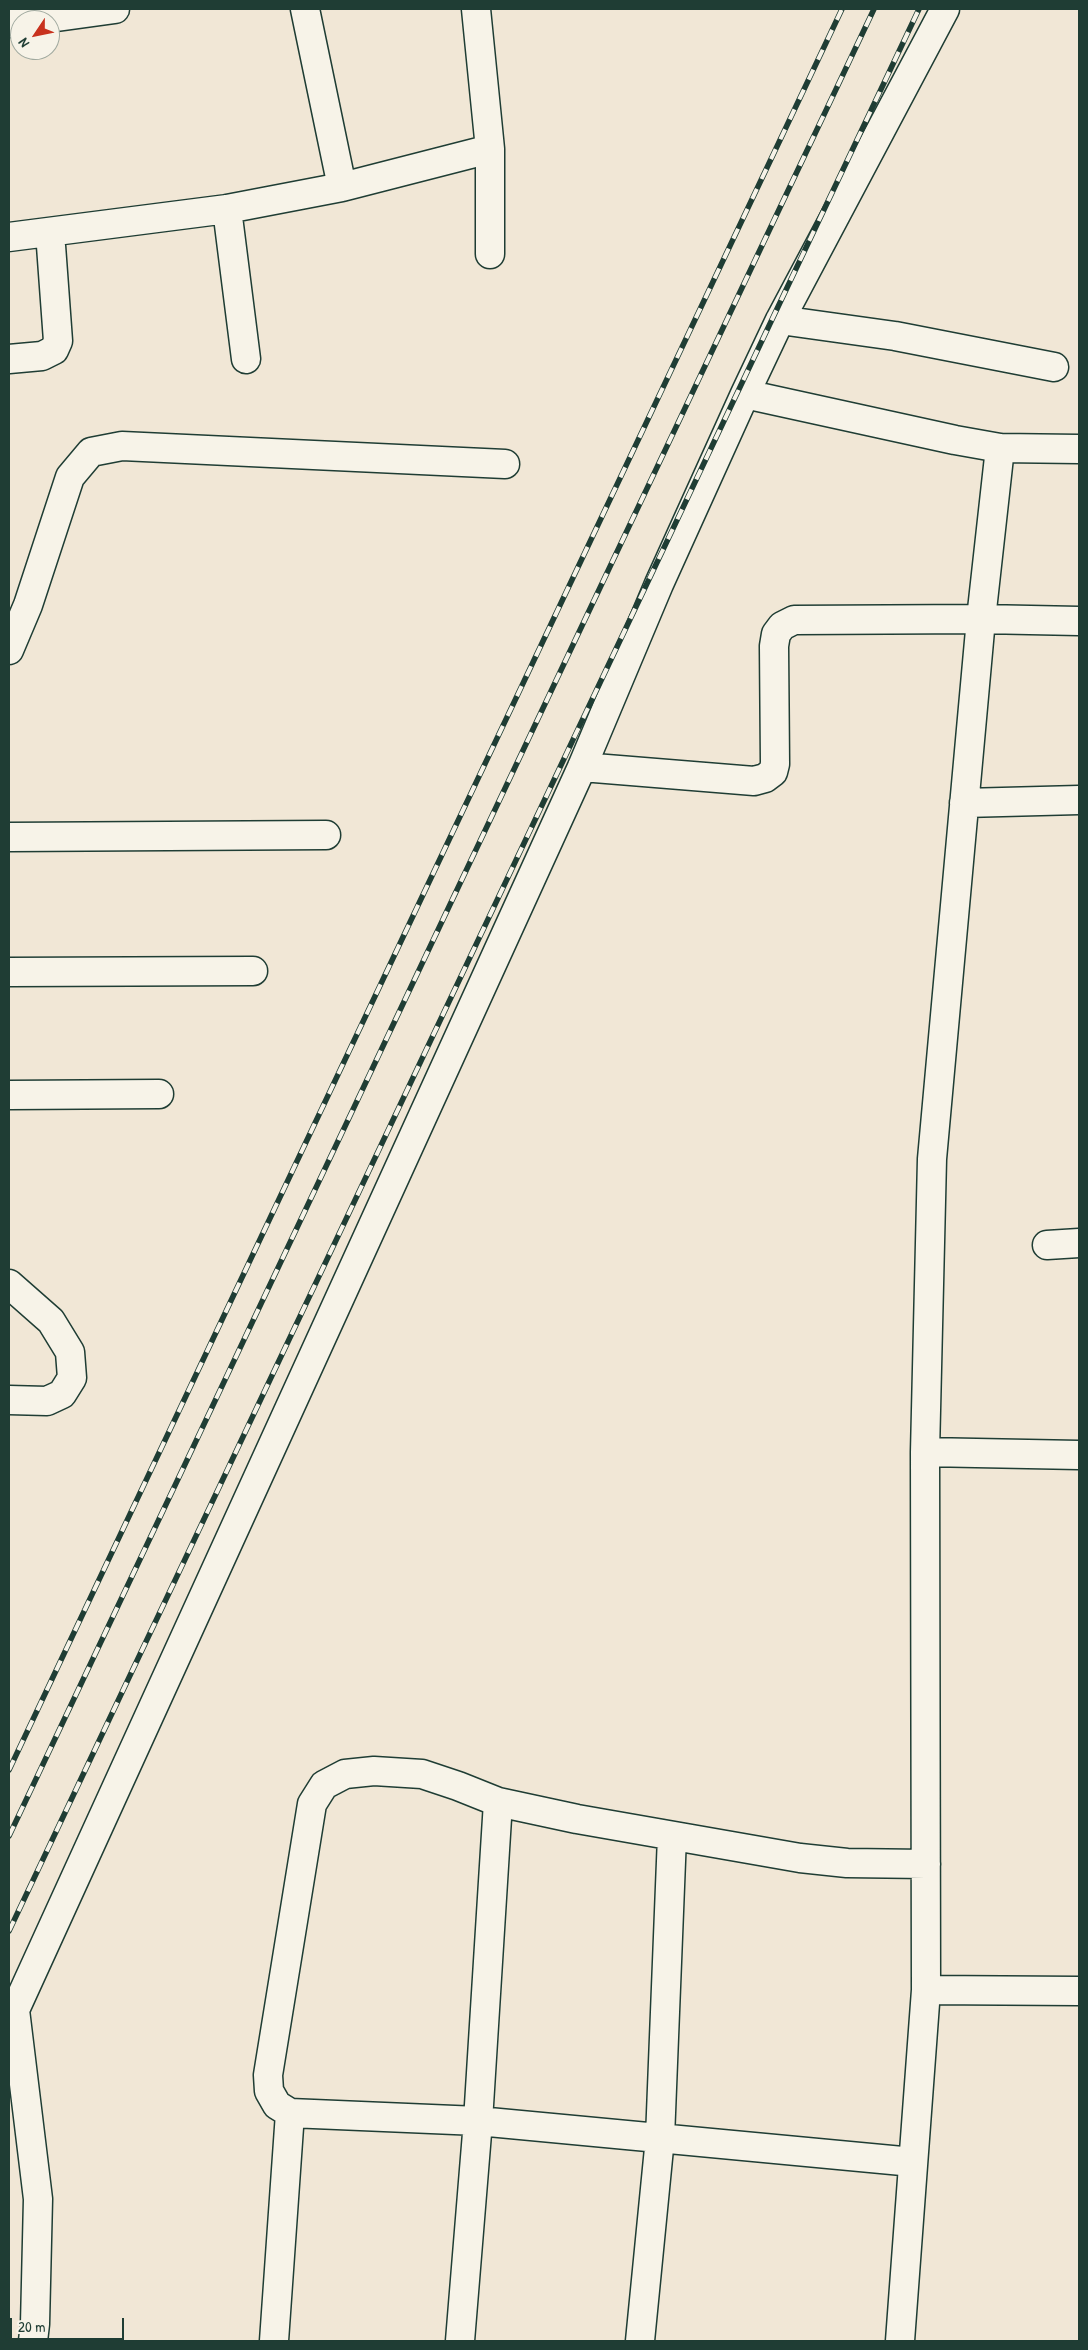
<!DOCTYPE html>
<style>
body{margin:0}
#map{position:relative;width:1088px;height:2350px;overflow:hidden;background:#f1e7d6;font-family:"Patrick Hand",sans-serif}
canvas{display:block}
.frame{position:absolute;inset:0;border:10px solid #1f3d34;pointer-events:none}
.north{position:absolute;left:10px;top:10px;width:50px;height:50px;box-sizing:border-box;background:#f7f3e8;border:1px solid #a1aaa0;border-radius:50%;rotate:236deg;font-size:14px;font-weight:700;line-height:20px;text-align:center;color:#1f3d34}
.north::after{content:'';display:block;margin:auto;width:18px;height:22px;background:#c8321e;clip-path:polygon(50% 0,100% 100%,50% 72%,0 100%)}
.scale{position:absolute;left:10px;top:2318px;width:114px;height:22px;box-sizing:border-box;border:2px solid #1f3d34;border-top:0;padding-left:6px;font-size:15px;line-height:18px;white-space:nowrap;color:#1f3d34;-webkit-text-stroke:4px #f7f3e8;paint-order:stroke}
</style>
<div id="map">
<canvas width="1088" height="2350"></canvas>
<div class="frame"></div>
<div class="north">N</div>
<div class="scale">20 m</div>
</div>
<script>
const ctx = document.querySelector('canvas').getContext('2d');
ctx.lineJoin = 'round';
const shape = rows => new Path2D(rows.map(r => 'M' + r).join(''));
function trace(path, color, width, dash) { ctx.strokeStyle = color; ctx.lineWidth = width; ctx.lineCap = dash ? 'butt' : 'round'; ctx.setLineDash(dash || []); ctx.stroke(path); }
const minor = shape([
 [476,9,490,149,490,254],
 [35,20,115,9],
 [9,23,20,22],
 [342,187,490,149],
 [227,209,246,359],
 [9,237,227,209,342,187,305,9],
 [780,320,895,336,1054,367],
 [9,359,42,356,54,350,58,341,50,232],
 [745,394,955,440,1000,448,1079,449],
 [1000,448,981,619,932,1159,925,1452,926,1990,1079,1991],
 [9,650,28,605,70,477,91,452,122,446,505,464],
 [582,767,754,781,765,778,773,772,775,764,774,646,776,634,782,626,794,620,981,619,1079,621],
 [964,803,1079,800],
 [9,837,326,835],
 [9,972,253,971],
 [9,1095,159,1094],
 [1047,1245,1079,1243],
 [9,1284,51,1321,70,1352,72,1378,62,1394,47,1401,9,1400],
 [925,1452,1079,1455],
 [15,2010,38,2199,35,2324,33,2341],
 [9,2023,582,767,659,584,745,394,780,320,945,9],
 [913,2162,478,2121,290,2113,277,2105,269,2091,268,2075,312,1804,324,1785,345,1774,374,1771,422,1774,458,1786,498,1802,577,1819,800,1858,847,1863,926,1864],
 [274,2341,290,2113],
 [460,2341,478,2121,498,1802],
 [640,2341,660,2138,672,1836],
 [900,2341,926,1990]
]);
const rail = shape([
 [9,1770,842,9],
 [9,1836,874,9],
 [9,1931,919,9]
]);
trace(minor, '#1f3d34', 31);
trace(minor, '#f7f3e8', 28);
trace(rail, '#1f3d34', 5.5);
trace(rail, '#f7f3e8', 4, [11]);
</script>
